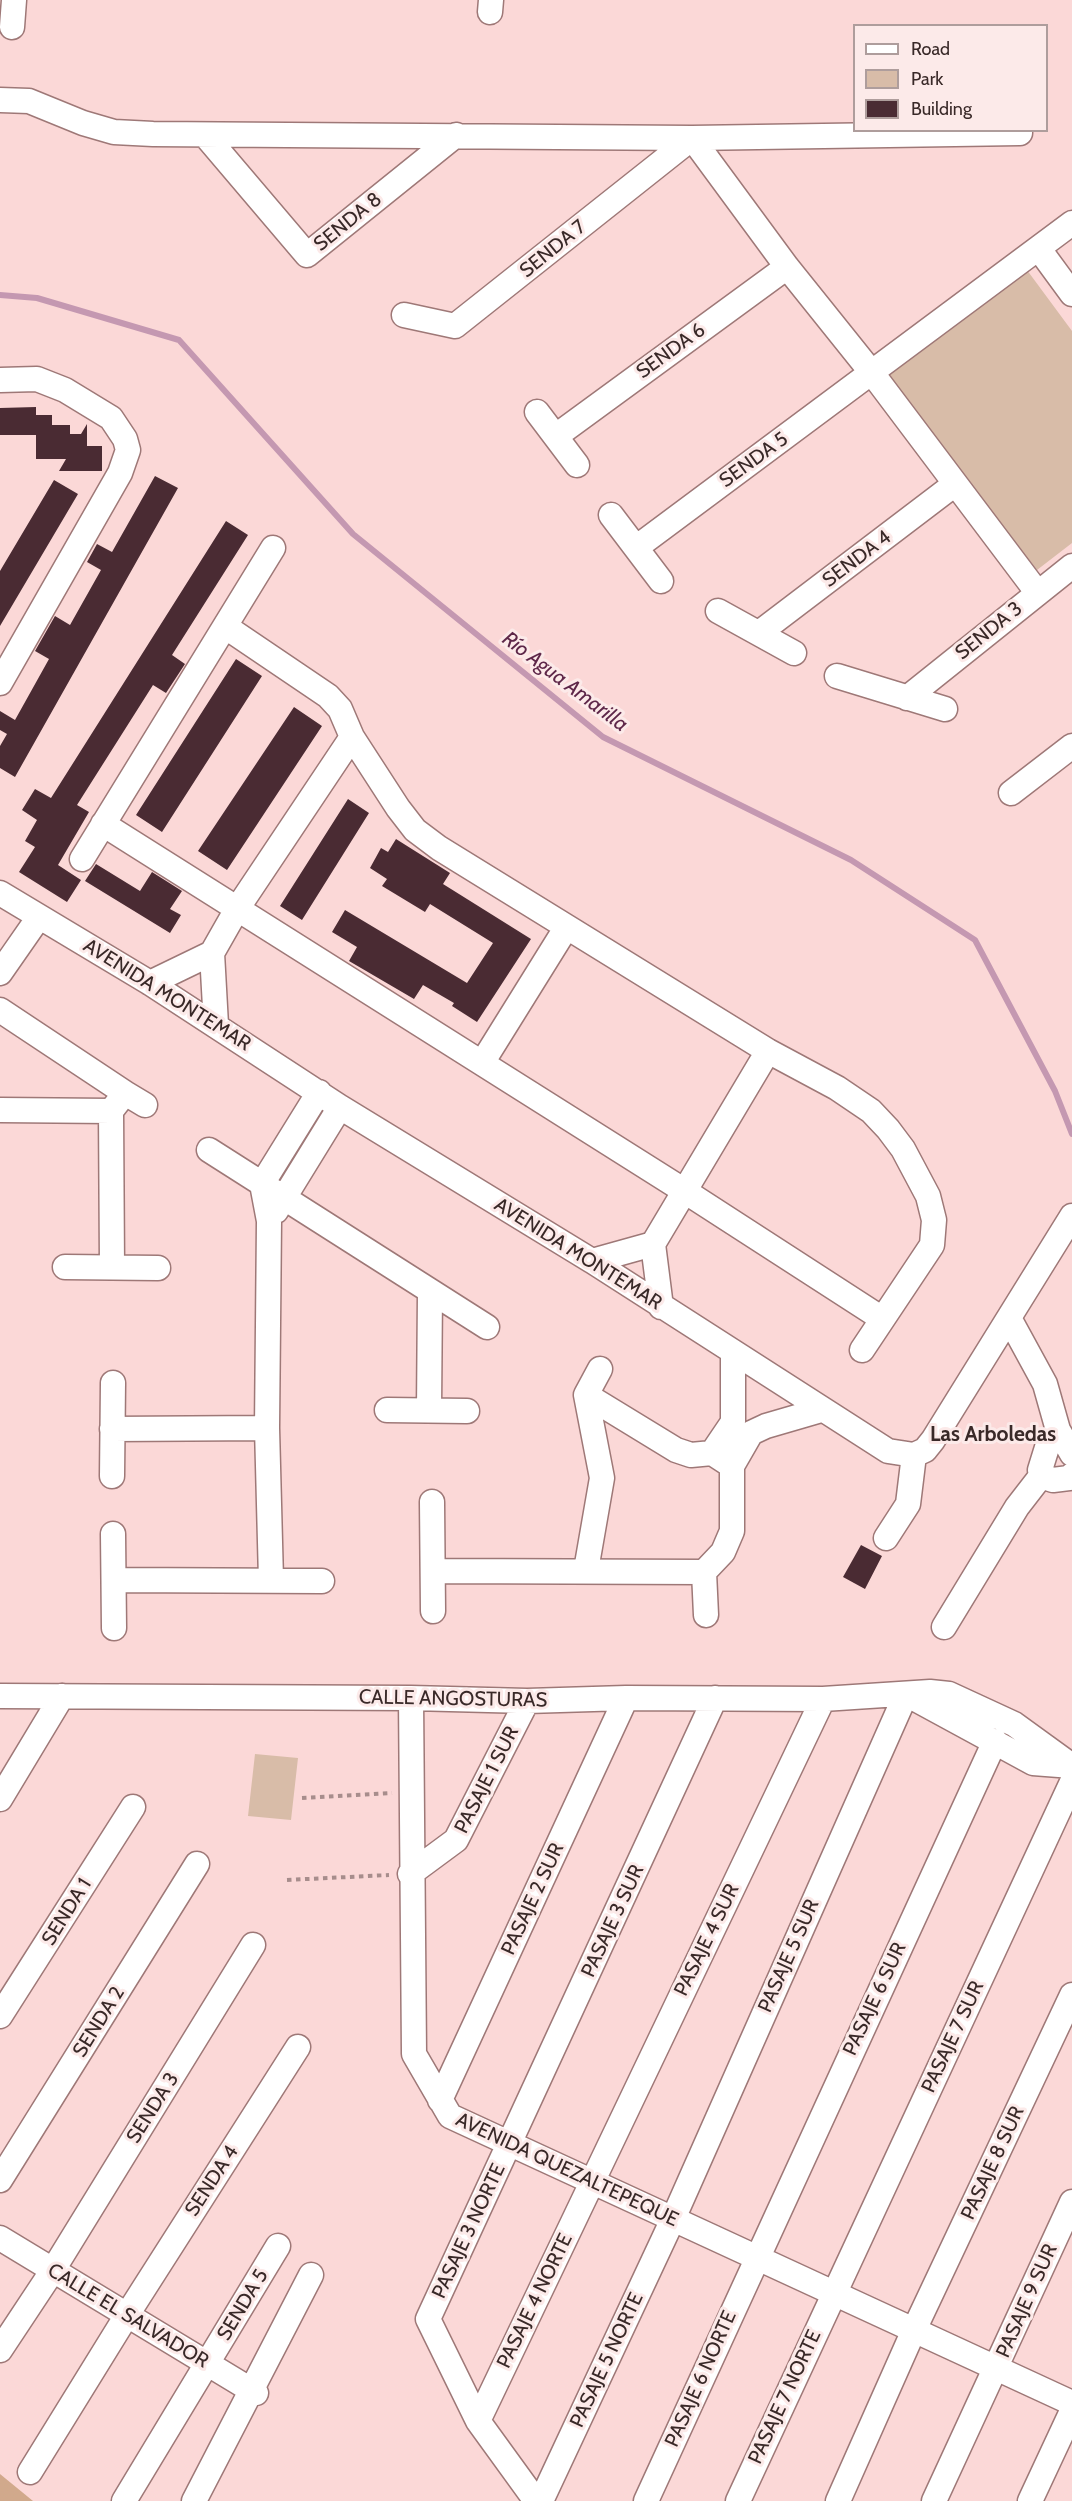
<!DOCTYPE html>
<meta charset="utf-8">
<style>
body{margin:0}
#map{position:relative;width:1072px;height:2501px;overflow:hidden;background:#fbd8d7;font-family:Cabin,sans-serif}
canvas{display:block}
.legend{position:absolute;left:853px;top:24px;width:195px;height:108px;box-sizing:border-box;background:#fceae9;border:2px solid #ae9d9c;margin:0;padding:8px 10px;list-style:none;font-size:18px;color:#392928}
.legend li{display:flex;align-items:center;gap:12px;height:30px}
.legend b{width:30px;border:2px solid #ae9d9c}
</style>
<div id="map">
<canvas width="1072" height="2501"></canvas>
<ul class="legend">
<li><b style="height:8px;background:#fff"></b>Road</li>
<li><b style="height:16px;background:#d8bca8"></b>Park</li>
<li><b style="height:16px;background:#4a2b33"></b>Building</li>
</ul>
</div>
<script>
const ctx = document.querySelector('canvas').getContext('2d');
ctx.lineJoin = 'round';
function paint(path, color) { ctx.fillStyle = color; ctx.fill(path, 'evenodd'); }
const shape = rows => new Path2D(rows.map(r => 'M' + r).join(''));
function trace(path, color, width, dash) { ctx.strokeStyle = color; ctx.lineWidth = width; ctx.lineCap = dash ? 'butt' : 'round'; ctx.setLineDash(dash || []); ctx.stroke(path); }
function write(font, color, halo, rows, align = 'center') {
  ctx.font = font + ' Cabin,sans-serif'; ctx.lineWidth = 6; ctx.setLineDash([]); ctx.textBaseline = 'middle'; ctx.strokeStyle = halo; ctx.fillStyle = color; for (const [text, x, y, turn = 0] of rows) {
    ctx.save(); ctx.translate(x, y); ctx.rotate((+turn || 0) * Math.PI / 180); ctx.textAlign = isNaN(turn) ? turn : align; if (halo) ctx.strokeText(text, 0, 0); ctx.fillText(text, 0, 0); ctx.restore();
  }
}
const green = shape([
 [1024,266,1072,331,1072,543,1037,570,881,372],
 [255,1754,298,1758,291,1820,248,1816]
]);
const forest = shape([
 [0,2474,33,2501,0,2501]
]);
const stream = shape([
 [0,295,37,298,179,340,353,534,603,737,851,860,975,940,1055,1091,1072,1134]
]);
const building = shape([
 [36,407,36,415,52,415,52,425,70,425,70,434,81,434,87,424,87,446,102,446,102,471,59,471,66,459,36,459,36,435,0,435,0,408],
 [155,476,178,488,15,777,0,768,0,746,7,734,0,730,0,711,15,720,49,659,35,651,55,616,70,625,101,570,87,562,97,544,112,552],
 [54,480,78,494,0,626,0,571],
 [226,521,248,535,172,655,185,664,166,693,153,685,77,805,89,812,58,865,81,880,67,902,19,872,35,847,25,841,37,820,22,810,35,789,51,798],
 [236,659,262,676,162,832,136,815],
 [294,707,322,726,227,870,198,851],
 [348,799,369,813,302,920,280,906],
 [396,839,450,873,443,884,531,939,477,1022,452,1006,454,1003,423,985,414,999,349,961,357,947,332,932,345,910,467,983,493,943,430,904,425,912,382,886,387,879,370,868,381,848,388,852],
 [96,864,140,891,152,872,182,891,170,909,181,915,170,933,85,881],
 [861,1545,882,1556,865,1589,843,1577]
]);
const path = shape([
 [302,1798,392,1793],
 [287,1880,389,1875]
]);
const minor = shape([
 [490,12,491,0],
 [12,27,14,0],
 [0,100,29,101,83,123,114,132,153,134,692,138,1020,133],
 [205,135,307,255,456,135],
 [1039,249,1072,294],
 [404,315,455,326,692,138,787,267,872,373,1037,592],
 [0,380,37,379,65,390,111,418,125,439,128,450,120,473,0,683],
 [537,412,577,465],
 [556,436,787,267],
 [611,515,661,581],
 [637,547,1072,223],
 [718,611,794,653],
 [226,627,328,696,340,709,352,737,398,808,415,830,439,848,768,1051,837,1088,871,1111,888,1129,903,1149,928,1196,934,1220,932,1245,862,1350],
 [759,633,955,484],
 [837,676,945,709],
 [907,698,1072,566],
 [1011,793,1072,746],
 [103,824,683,1190,881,1318],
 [82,859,273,548],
 [0,893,150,983,340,1107,592,1261,888,1451,914,1455,925,1450,933,1440,1072,1216],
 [0,973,39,917],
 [150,983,212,953],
 [0,1010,125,1093,111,1111,112,1267],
 [216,1025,212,953,237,909,352,737],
 [482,1063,566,928],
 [125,1093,145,1105],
 [0,1110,111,1111],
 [209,1150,487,1327],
 [276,1211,340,1107],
 [592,1261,653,1244],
 [65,1267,158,1268],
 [661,1307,653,1244,768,1051],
 [1009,1318,1045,1384,1058,1430,1072,1454],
 [586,1395,676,1450,691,1455,712,1453,732,1466],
 [429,1409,430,1292],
 [387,1410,467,1411],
 [112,1429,267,1428],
 [712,1453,733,1422,733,1353],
 [112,1476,113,1383],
 [1041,1476,1053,1480,1069,1478,1072,1475],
 [432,1502,433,1611],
 [113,1534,114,1628],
 [886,1538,908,1504,914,1455],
 [586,1570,602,1478,586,1395,600,1369],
 [434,1571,704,1572,723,1552,732,1531,732,1466,751,1433,766,1426,821,1410],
 [704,1572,706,1615],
 [114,1580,322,1581],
 [271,1580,267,1428,269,1221,262,1184,319,1092],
 [944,1627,1017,1507,1041,1476,1040,1470,1049,1441,1058,1430],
 [906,1694,1033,1763,1072,1766],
 [0,1696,411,1698,527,1701,626,1698,823,1699,930,1692,949,1694,1014,1724,1072,1766],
 [411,1698,414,2054,450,2116,1072,2403],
 [0,1799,62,1696],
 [410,1874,456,1840,527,1701],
 [0,2016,133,1807],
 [440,2100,626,1698],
 [0,2180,197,1864],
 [0,2238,256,2393],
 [0,2350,53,2270,253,1945],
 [478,2421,823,1699],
 [30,2472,127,2315,298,2047],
 [124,2501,278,2246],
 [194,2501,311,2275],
 [536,2501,478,2421,428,2319,715,1698],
 [541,2501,673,2219,906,1694],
 [646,2501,995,1741],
 [738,2501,1072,1782],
 [838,2501,914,2330,1072,1995],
 [934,2501,1072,2202],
 [1030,2501,1072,2411]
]);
const streetNames = [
 ["SENDA 8",348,222,-39],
 ["SENDA 7",553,249,-39],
 ["SENDA 6",671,351,-36],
 ["SENDA 5",754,460,-36],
 ["SENDA 4",857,559,-37],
 ["SENDA 3",989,631,-39],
 ["AVENIDA MONTEMAR",167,995,32],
 ["AVENIDA MONTEMAR",578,1254,32],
 ["CALLE ANGOSTURAS",453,1699,1],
 ["PASAJE 1 SUR",487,1780,-63],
 ["PASAJE 2 SUR",533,1899,-65],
 ["SENDA 1",67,1912,-58],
 ["PASAJE 3 SUR",613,1921,-65],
 ["PASAJE 4 SUR",707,1940,-64],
 ["PASAJE 5 SUR",789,1956,-66],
 ["PASAJE 6 SUR",875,1999,-65],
 ["SENDA 2",99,2022,-58],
 ["PASAJE 7 SUR",953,2037,-65],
 ["SENDA 3",153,2108,-58],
 ["PASAJE 8 SUR",993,2163,-65],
 ["AVENIDA QUEZALTEPEQUE",567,2170,25],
 ["SENDA 4",212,2181,-57],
 ["PASAJE 3 NORTE",469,2231,-65],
 ["PASAJE 4 NORTE",535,2301,-64],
 ["PASAJE 9 SUR",1027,2301,-66],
 ["SENDA 5",243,2305,-59],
 ["CALLE EL SALVADOR",128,2316,31],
 ["PASAJE 5 NORTE",607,2360,-65],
 ["PASAJE 6 NORTE",701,2379,-66],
 ["PASAJE 7 NORTE",785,2397,-65]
];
const waterNames = [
 ["Río Agua Amarilla",565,682,37]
];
const neighbourhoodNames = [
 ["Las Arboledas",993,1435]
];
paint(green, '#d8bca8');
paint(forest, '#d1a98c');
trace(stream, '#c498b1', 6);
paint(building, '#4a2b33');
trace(minor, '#9e7877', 27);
trace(path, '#a78d8c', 4, [4.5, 4.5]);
trace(minor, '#fff', 24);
write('20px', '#392928', '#fceae9', streetNames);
write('italic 21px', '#5e2749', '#fceae9', waterNames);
write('bold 21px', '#392928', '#fceae9', neighbourhoodNames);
</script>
